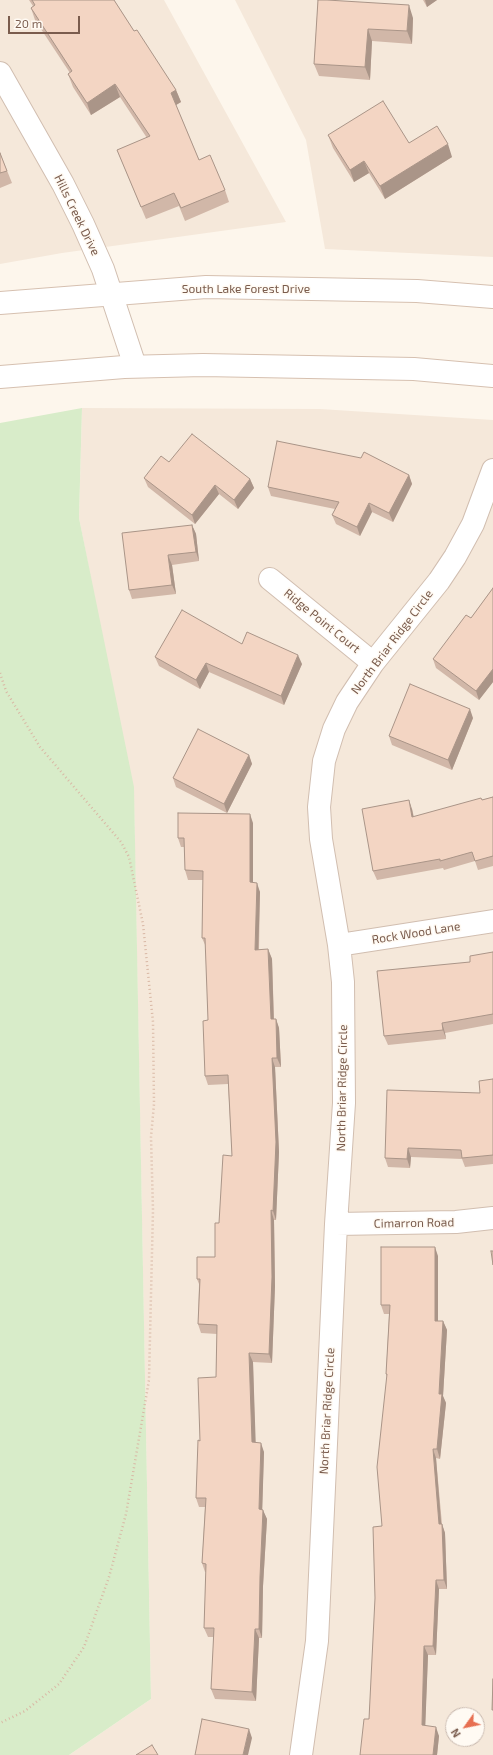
<!DOCTYPE html>
<style>
body{margin:0}
#map{position:relative;width:493px;height:1755px;overflow:hidden;background:#fdf6ec;font-family:"Exo 2",sans-serif}
canvas{display:block}
.north{position:absolute;left:445px;top:1707px;width:40px;height:40px;box-sizing:border-box;background:#fffaf3;border:1px solid #cabbb1;border-radius:50%;rotate:237deg;font-size:11px;font-weight:700;line-height:16px;text-align:center;color:#7a5c4d}
.north::after{content:'';display:block;margin:auto;width:14px;height:18px;background:#e76f51;clip-path:polygon(50% 0,100% 100%,50% 72%,0 100%)}
.scale{position:absolute;left:8px;top:16px;width:72px;height:18px;box-sizing:border-box;border:2px solid #7a5c4d;border-top:0;padding-left:5px;font-size:12px;line-height:14px;white-space:nowrap;color:#7a5c4d;-webkit-text-stroke:3px #fffaf3;paint-order:stroke}
</style>
<div id="map">
<canvas width="493" height="1755"></canvas>
<div class="north">N</div>
<div class="scale">20 m</div>
</div>
<script>
const ctx = document.querySelector('canvas').getContext('2d');
ctx.lineJoin = 'round';
function paint(path, color) { ctx.fillStyle = color; ctx.fill(path, 'evenodd'); }
const shape = rows => new Path2D(rows.map(r => 'M' + r).join(''));
function trace(path, color, width, dash) { ctx.strokeStyle = color; ctx.lineWidth = width; ctx.lineCap = dash ? 'butt' : 'round'; ctx.setLineDash(dash || []); ctx.stroke(path); }
function write(font, color, halo, rows, align = 'center') {
  ctx.font = font + ' "Exo 2",sans-serif'; ctx.lineWidth = 3; ctx.setLineDash([]); ctx.textBaseline = 'middle'; ctx.strokeStyle = halo; ctx.fillStyle = color; for (const [text, x, y, turn = 0] of rows) {
    ctx.save(); ctx.translate(x, y); ctx.rotate((+turn || 0) * Math.PI / 180); ctx.textAlign = isNaN(turn) ? turn : align; if (halo) ctx.strokeText(text, 0, 0); ctx.fillText(text, 0, 0); ctx.restore();
  }
}
const residential = shape([
 [0,0,164,0,286,222,62,253,0,264],
 [235,0,493,0,493,257,325,249,306,140],
 [82,408,320,409,493,420,493,1755,69,1755,151,1699,134,800,79,518],
 [453,1715,477,1715,477,1739,453,1739]
]);
const green = shape([
 [82,408,79,518,134,787,151,1699,69,1755,0,1755,0,423]
]);
const path = shape([
 [0,673,6,691,40,747,121,842,129,857,143,924,153,1022,154,1104,151,1137,153,1210,149,1380,126,1514,109,1577,84,1647,59,1684,25,1711,0,1723]
]);
const street = shape([
 [0,73,63,184,83,224,103,269,135,366],
 [270,579,373,663],
 [339,945,493,921],
 [336,1224,456,1222,493,1218],
 [301,1755,317,1641,336,1224,344,1103,343,982,339,945,321,839,319,807,324,761,334,729,347,702,373,663,439,581,455,557,473,524,493,470]
]);
const secondary = shape([
 [0,303,206,287,417,291,493,297],
 [0,377,124,367,203,365,414,369,493,376]
]);
const wall = shape([
 [29,0,114,0,134,31,176,90,181,102,176,105,199,160,225,190,229,202,185,221,179,206,146,219,117,150,147,138,120,97,91,115,73,87,68,74,70,73,35,20,31,8,33,6],
 [318,0,413,18,412,44,372,41,370,80,319,76,314,64],
 [423,0,437,0,427,7],
 [328,135,409,143,452,157,385,199,369,173,354,182,333,148],
 [0,153,12,183,0,188],
 [169,462,250,479,254,488,238,509,219,494,195,524,148,487,144,478],
 [409,475,412,484,393,522,372,512,360,536,336,524,332,515,335,509,271,496,268,487],
 [192,525,196,534,199,561,172,565,176,594,132,599,129,590],
 [493,588,493,682,479,700,436,668,433,659,471,618],
 [242,644,302,664,284,705,209,672,200,689,159,666,155,657],
 [473,718,452,770,392,745,389,736],
 [249,755,252,764,227,813,176,787,173,778],
 [493,797,493,866,478,870,475,861,444,870,443,868,377,880,373,871,412,809,414,817],
 [253,823,253,882,260,892,259,950,268,949,272,959,274,1019,276,1019,279,1028,281,1067,275,1067,279,1152,276,1220,274,1220,275,1286,272,1363,253,1362,255,1442,264,1452,262,1509,267,1519,263,1586,262,1638,259,1638,256,1701,215,1699,211,1689,214,1637,208,1637,204,1628,206,1572,205,1572,202,1563,205,1507,199,1507,196,1498,200,1441,216,1377,217,1334,201,1333,198,1324,199,1284,197,1279,215,1257,219,1223,232,1156,228,1084,208,1085,205,1076,208,1020,206,947,202,938,203,880,188,880,185,870,184,847,181,847,178,838],
 [493,952,493,1024,445,1033,446,1039,388,1045,384,1036],
 [493,1079,493,1164,465,1167,462,1159,411,1157,410,1168,388,1167,385,1158,480,1093],
 [438,1256,438,1321,443,1321,447,1330,443,1396,446,1403,440,1459,436,1458,442,1524,445,1533,447,1589,439,1589,436,1655,428,1655,425,1725,439,1736,437,1755,360,1755,369,1719,382,1526,387,1377,386,1374,389,1314,384,1314,381,1305]
]);
const shadedWall = shape([
 [425,0,437,0,427,7],
 [409,5,413,18,412,44,407,31],
 [368,29,372,41,370,80,365,67],
 [115,84,120,97,91,115,87,103],
 [176,90,181,102,176,105,171,93],
 [448,144,452,157,385,199,380,186],
 [364,161,369,173,354,182,350,170],
 [409,475,412,484,393,522,389,513],
 [250,479,254,488,238,509,234,500],
 [215,485,219,494,195,524,192,515],
 [369,503,372,512,360,536,357,527],
 [192,525,196,534,199,561,196,552],
 [168,555,172,565,176,594,172,585],
 [298,655,302,664,284,705,281,696],
 [206,663,209,672,200,689,196,680],
 [493,669,493,682,479,700,476,691],
 [470,709,473,718,452,770,448,760],
 [249,755,252,764,227,813,224,804],
 [409,800,412,809,415,826,412,817],
 [250,814,253,823,253,892,250,882],
 [257,883,260,892,258,959,255,950],
 [268,949,272,959,274,1028,271,1019],
 [276,1019,279,1028,281,1067,277,1058],
 [442,1023,445,1033,446,1039,443,1030],
 [272,1058,275,1067,279,1152,276,1220,273,1211],
 [408,1148,411,1157,410,1168,407,1159],
 [271,1210,274,1220,275,1286,272,1363,269,1354],
 [435,1247,438,1256,438,1330,435,1321],
 [443,1321,447,1330,443,1396,446,1403,440,1459,437,1449,439,1394],
 [249,1353,253,1362,256,1451,252,1442],
 [261,1443,264,1452,262,1518,259,1509],
 [433,1449,436,1458,442,1534,439,1524],
 [263,1510,267,1519,263,1586,262,1638,259,1629,260,1577],
 [442,1524,445,1533,447,1589,444,1580],
 [436,1580,439,1589,436,1655,433,1646],
 [255,1629,259,1638,256,1701,252,1692],
 [424,1646,428,1655,425,1734,422,1725],
 [436,1727,439,1736,437,1755,433,1755],
 [249,1729,252,1738,248,1755,243,1755]
]);
const building = shape([
 [32,0,114,0,134,31,137,30,176,90,171,93,199,160,210,155,225,190,181,208,174,193,141,207,117,150,150,136,115,84,87,103,68,74,72,71,31,8,35,5,32,0],
 [318,0,327,0,409,5,407,31,368,29,365,67,314,64,318,0],
 [383,101,409,143,437,126,448,144,380,186,364,161,350,170,328,135,383,101],
 [0,153,7,171,0,173,0,153],
 [192,434,250,479,234,500,215,485,192,515,144,478,161,456,169,462,192,434],
 [277,441,361,458,364,452,409,475,389,513,369,503,357,527,332,515,339,502,268,487,277,441],
 [192,525,196,552,168,555,172,585,129,590,122,533,192,525],
 [493,588,493,669,476,691,433,659,466,615,471,618,493,588],
 [182,610,242,644,247,632,298,655,281,696,206,663,196,680,155,657,182,610],
 [410,684,470,709,448,760,389,736,410,684],
 [198,729,249,755,224,804,173,778,198,729],
 [493,797,493,856,475,861,472,852,440,861,440,859,373,871,362,809,409,800,412,817,481,798,482,800,493,797],
 [178,813,250,814,250,882,257,883,255,950,268,949,271,1019,276,1019,277,1058,272,1058,276,1142,273,1211,271,1210,272,1277,269,1354,249,1353,252,1442,261,1443,259,1509,263,1510,260,1577,259,1629,255,1629,252,1692,211,1689,214,1628,204,1628,206,1564,202,1563,206,1498,196,1498,198,1440,200,1441,198,1378,216,1377,217,1325,198,1324,200,1279,197,1279,197,1257,215,1257,215,1223,219,1223,223,1155,232,1156,228,1075,205,1076,203,1021,208,1020,205,938,202,938,203,871,185,870,184,838,178,838,178,813],
 [493,952,493,1014,442,1023,443,1030,384,1036,377,971,470,962,470,956,493,952],
 [493,1079,493,1155,462,1158,461,1150,408,1148,407,1159,385,1158,387,1090,480,1093,479,1081,493,1079],
 [381,1247,435,1247,435,1321,443,1321,439,1394,442,1394,437,1449,433,1449,439,1524,442,1524,444,1580,436,1580,433,1646,424,1646,422,1725,436,1727,433,1755,360,1755,364,1719,369,1719,375,1598,373,1527,382,1526,377,1467,387,1374,386,1374,390,1305,381,1305,381,1247],
 [491,1251,493,1251,493,1265,491,1251],
 [493,1679,493,1710,492,1710,493,1679],
 [202,1719,249,1729,243,1755,195,1755,202,1719],
 [152,1745,158,1755,136,1755,152,1745]
]);
const streetNames = [
 ["Hills Creek Drive",77,215,64],
 ["South Lake Forest Drive",246,289],
 ["Ridge Point Court",322,621,39],
 ["North Briar Ridge Circle",392,642,-53],
 ["Rock Wood Lane",416,933,-9],
 ["North Briar Ridge Circle",342,1088,-89],
 ["Cimarron Road",414,1223,-1],
 ["North Briar Ridge Circle",327,1411,-87]
];
paint(residential, '#f5e8da');
paint(green, '#d8ecc9');
trace(street, '#d1beb0', 24);
trace(secondary, '#d6c0b0', 24);
trace(path, '#d9b8a5', 2.5, [1, 3]);
trace(street, '#fff', 22);
trace(secondary, '#fff', 22);
paint(wall, '#d1b7a8');
paint(shadedWall, '#aa9588');
paint(building, '#f3d5c3');
trace(building, '#aa9588', 1);
write('12px', '#7a5c4d', '#fffaf3', streetNames);
</script>
